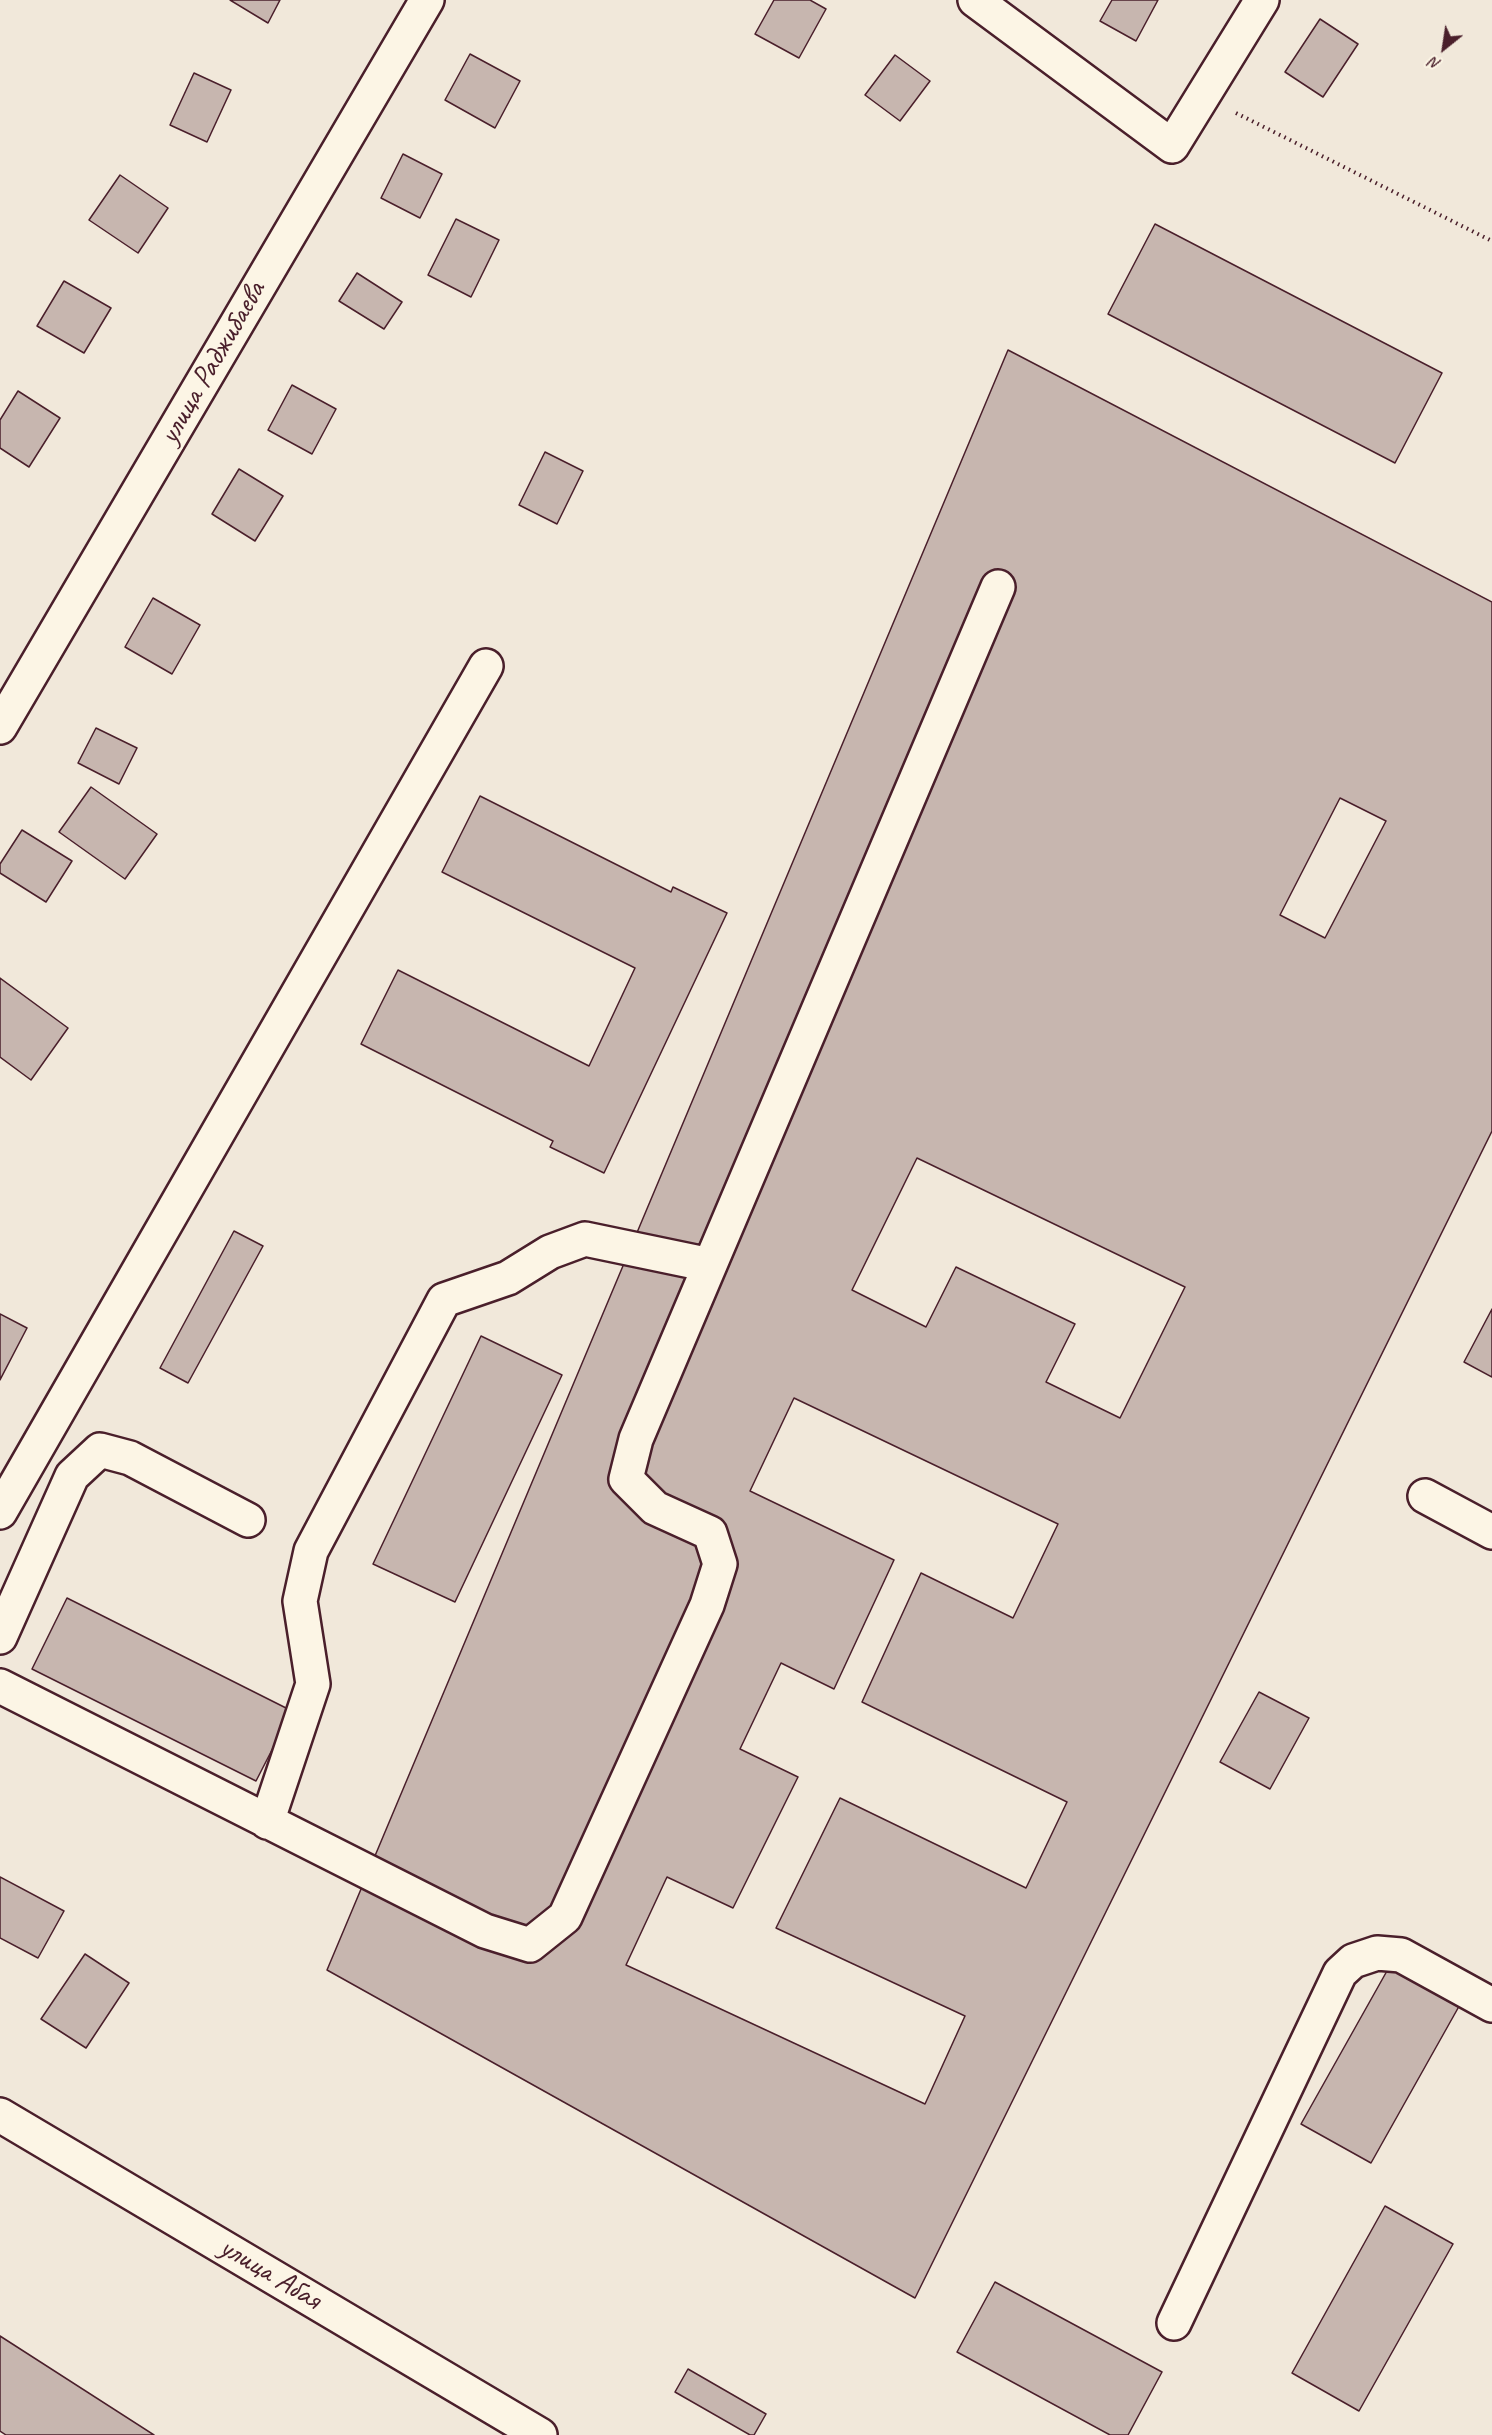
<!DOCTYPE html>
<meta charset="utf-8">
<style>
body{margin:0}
#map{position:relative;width:1492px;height:2435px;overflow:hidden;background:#f1e8da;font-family:Caveat,sans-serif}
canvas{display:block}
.north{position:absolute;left:1414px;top:18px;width:60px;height:60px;-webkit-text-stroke:4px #fcf5e5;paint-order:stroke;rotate:210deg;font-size:16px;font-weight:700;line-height:24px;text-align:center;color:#4a1f2b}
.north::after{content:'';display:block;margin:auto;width:21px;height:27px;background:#4a1f2b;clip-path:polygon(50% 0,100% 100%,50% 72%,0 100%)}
</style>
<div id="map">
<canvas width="1492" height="2435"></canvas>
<div class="north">N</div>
</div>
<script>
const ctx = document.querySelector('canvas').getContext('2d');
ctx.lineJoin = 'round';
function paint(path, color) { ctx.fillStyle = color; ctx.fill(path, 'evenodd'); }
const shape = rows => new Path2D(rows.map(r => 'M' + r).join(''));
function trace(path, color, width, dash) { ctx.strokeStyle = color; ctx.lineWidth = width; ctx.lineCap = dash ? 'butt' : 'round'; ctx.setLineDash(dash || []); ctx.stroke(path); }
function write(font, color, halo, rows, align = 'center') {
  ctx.font = font + ' Caveat,sans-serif'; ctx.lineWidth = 4.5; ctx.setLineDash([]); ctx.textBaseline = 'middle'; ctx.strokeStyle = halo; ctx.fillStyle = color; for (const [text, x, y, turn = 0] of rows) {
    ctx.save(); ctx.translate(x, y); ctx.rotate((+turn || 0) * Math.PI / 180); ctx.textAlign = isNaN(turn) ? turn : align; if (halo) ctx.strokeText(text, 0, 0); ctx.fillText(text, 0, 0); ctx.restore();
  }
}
const building = shape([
 [230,0,280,0,268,23,230,0],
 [774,0,810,0,826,9,799,58,755,34,774,0],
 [1112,0,1158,0,1136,41,1100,21,1112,0],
 [1320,19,1358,44,1323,97,1285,72,1320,19],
 [470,54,520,81,495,128,445,100,470,54],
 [895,55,930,81,900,121,865,95,895,55],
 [194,73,231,90,207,142,170,125,194,73],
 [403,154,442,174,420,218,381,198,403,154],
 [120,175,168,208,138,253,89,220,120,175],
 [456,219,499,240,471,297,428,275,456,219],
 [1155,224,1442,373,1395,463,1108,314,1155,224],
 [357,273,402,302,384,329,339,301,357,273],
 [64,281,111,308,84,353,37,326,64,281],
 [1008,350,1492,602,1492,1131,915,2298,327,1970,1008,350],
 [292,385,336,409,312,454,268,430,292,385],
 [18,391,60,418,29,467,0,448,0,420,18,391],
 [545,452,583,471,557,524,519,505,545,452],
 [239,469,283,496,255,541,212,514,239,469],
 [153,598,200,625,172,674,125,647,153,598],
 [96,728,137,748,119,784,78,763,96,728],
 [91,787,157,834,125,879,59,832,91,787],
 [480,796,671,892,673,887,727,913,604,1173,550,1147,553,1141,361,1044,398,970,589,1066,635,968,442,872,480,796],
 [1340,798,1386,821,1325,938,1280,915,1340,798],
 [22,830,72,861,46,902,0,873,0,864,22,830],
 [0,978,68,1028,31,1080,0,1057,0,978],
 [917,1158,1185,1287,1120,1418,1046,1382,1075,1324,956,1267,926,1327,852,1290,917,1158],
 [234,1231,263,1246,188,1383,160,1368,234,1231],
 [1492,1309,1492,1377,1464,1362,1492,1309],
 [0,1314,27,1328,0,1380,0,1314],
 [481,1336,562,1375,455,1602,373,1564,481,1336],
 [794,1398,1058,1524,1013,1618,921,1573,862,1702,1067,1802,1026,1888,840,1798,776,1928,965,2016,925,2104,626,1965,667,1877,733,1908,798,1777,740,1749,781,1663,834,1689,894,1560,750,1491,794,1398],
 [67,1598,292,1711,256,1781,32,1669,67,1598],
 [1259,1692,1309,1718,1270,1789,1220,1762,1259,1692],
 [0,1877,64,1911,38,1958,0,1938,0,1877],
 [85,1954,129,1983,86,2048,41,2019,85,1954],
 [1392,1962,1462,2001,1371,2163,1301,2124,1392,1962],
 [1385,2206,1453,2244,1359,2411,1292,2373,1385,2206],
 [995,2282,1162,2372,1128,2435,1110,2435,957,2352,995,2282],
 [0,2336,154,2435,6,2435,0,2431,0,2336],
 [688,2369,766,2414,754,2435,750,2435,675,2392,688,2369]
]);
const path = shape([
 [1236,113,1492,241]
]);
const minor = shape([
 [975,0,1172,146,1262,0],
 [0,727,427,0],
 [1425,1496,1492,1532],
 [0,1512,486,666],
 [0,1637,72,1476,100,1450,130,1458,248,1520],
 [0,1686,485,1931,530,1945,565,1917,707,1605,720,1564,710,1533,655,1508,626,1479,636,1439,998,587],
 [267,1822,313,1684,300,1601,311,1551,444,1300,508,1278,550,1252,585,1239,710,1265],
 [0,2115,540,2435],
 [1174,2323,1340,1973,1353,1961,1377,1953,1401,1955,1492,2005]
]);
const streetNames = [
 ["улица Раджибаева",213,363,-60],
 ["улица Абая",270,2274,31]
];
paint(building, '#c7b6af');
trace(building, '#4a1f2b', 1.5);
trace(minor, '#4a1f2b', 38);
trace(path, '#4a1f2b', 4, [1.5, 4.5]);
trace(minor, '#fcf5e5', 33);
write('30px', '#4a1f2b', '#fcf5e5', streetNames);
</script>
